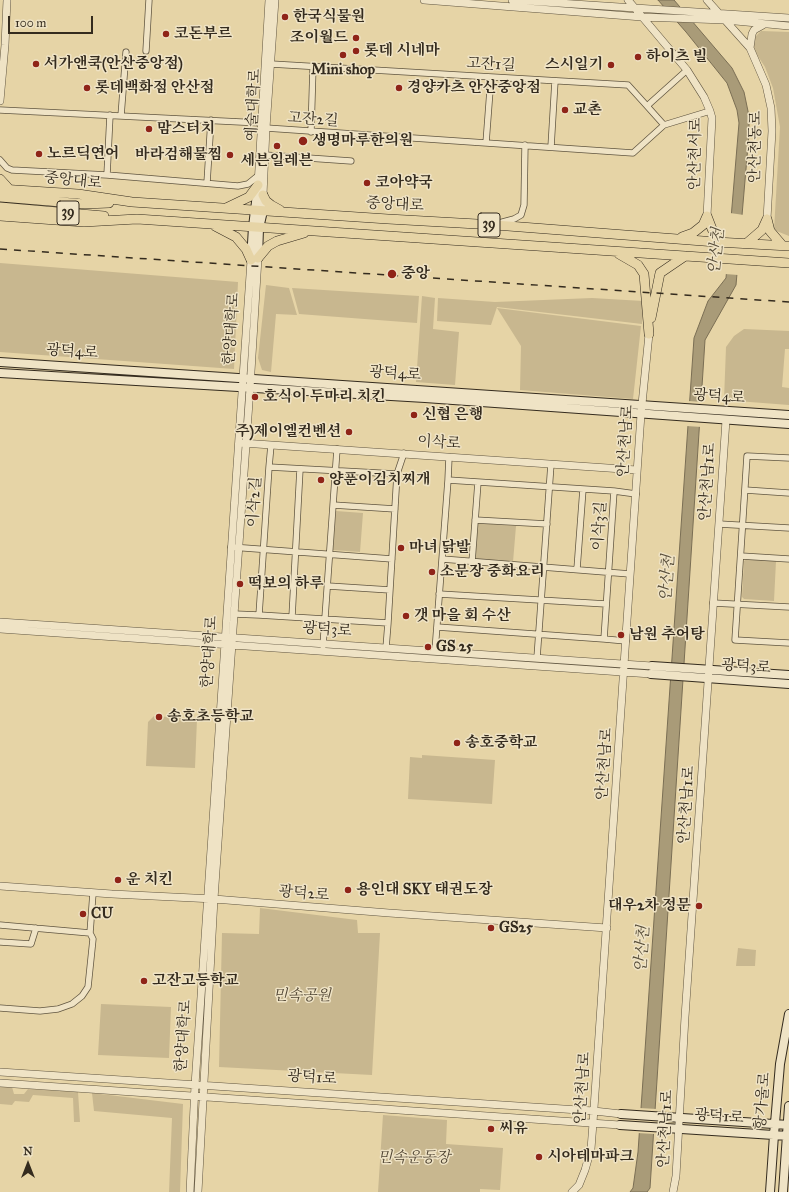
<!DOCTYPE html>
<meta charset="utf-8">
<style>
body{margin:0}
#map{position:relative;width:789px;height:1192px;overflow:hidden;background:#e6d4a6;font-family:"IM FELL Great Primer",serif}
canvas{display:block}
.north{position:absolute;left:8px;top:1144px;width:40px;height:40px;-webkit-text-stroke:3px #efe3c5;paint-order:stroke;rotate:0deg;font-size:11px;font-weight:700;line-height:16px;text-align:center;color:#342b1e}
.north::after{content:'';display:block;margin:auto;width:14px;height:18px;background:#342b1e;clip-path:polygon(50% 0,100% 100%,50% 72%,0 100%)}
.scale{position:absolute;left:8px;top:16px;width:85px;height:18px;box-sizing:border-box;border:2px solid #342b1e;border-top:0;padding-left:5px;font-size:12px;line-height:14px;white-space:nowrap;color:#342b1e;-webkit-text-stroke:3px #efe3c5;paint-order:stroke}
</style>
<div id="map">
<canvas width="789" height="1192"></canvas>
<div class="north">N</div>
<div class="scale">100 m</div>
</div>
<script>
const ctx = document.querySelector('canvas').getContext('2d');
ctx.lineJoin = 'round';
function paint(path, color) { ctx.fillStyle = color; ctx.fill(path, 'evenodd'); }
const shape = rows => new Path2D(rows.map(r => 'M' + r).join(''));
function trace(path, color, width, dash) { ctx.strokeStyle = color; ctx.lineWidth = width; ctx.lineCap = dash ? 'butt' : 'round'; ctx.setLineDash(dash || []); ctx.stroke(path); }
function write(font, color, halo, rows, align = 'center') {
  ctx.font = font + ' "IM FELL Great Primer","Noto Serif KR",serif'; ctx.lineWidth = 3; ctx.setLineDash([]); ctx.textBaseline = 'middle'; ctx.strokeStyle = halo; ctx.fillStyle = color; for (const [text, x, y, turn = 0] of rows) {
    ctx.save(); ctx.translate(x, y); ctx.rotate((+turn || 0) * Math.PI / 180); ctx.textAlign = isNaN(turn) ? turn : align; if (halo) ctx.strokeText(text, 0, 0); ctx.fillText(text, 0, 0); ctx.restore();
  }
}
const green = shape([
 [761,31,789,32,789,236,774,230,780,127,773,88,765,67,752,47,754,38],
 [0,263,238,282,234,369,0,352],
 [266,285,289,288,297,315,276,314,271,372,262,370,258,358],
 [292,288,419,296,417,323,299,314],
 [422,296,435,298,433,329,459,332,455,385,416,382],
 [438,298,495,302,592,298,643,301,642,324,497,307,491,325,437,321],
 [497,308,641,326,633,399,520,390,521,346],
 [744,329,789,331,789,349,785,349,782,387,789,388,789,405,724,400,726,347,734,336],
 [336,511,363,513,360,552,333,550],
 [478,523,516,526,513,562,475,559],
 [747,559,776,561,774,601,744,599,742,597,744,561],
 [154,716,197,719,195,768,146,766,148,722],
 [422,755,495,760,492,804,408,799,410,757,422,758],
 [260,908,357,920,358,933,380,933,372,1075,219,1067,222,933,259,934],
 [738,948,756,950,755,966,736,966],
 [101,1004,171,1007,169,1058,98,1055],
 [0,1087,12,1087,14,1094,24,1094,28,1089,78,1092,80,1122,74,1122,73,1098,33,1095,29,1102,15,1101,12,1105,0,1104],
 [92,1093,183,1104,180,1192,169,1192,172,1118,94,1111],
 [383,1115,447,1120,446,1144,503,1148,500,1190,480,1189,480,1192,378,1192]
]);
const water = shape([
 [658,0,674,0,732,68,744,92,749,116,749,134,736,285,705,340,650,1188,647,1192,630,1192,633,1188,638,1152,694,338,708,301,726,278,739,123,737,110,727,83,686,32,658,0]
]);
const pier = shape([
 [730,213,744,215,738,275,725,274],
 [688,401,703,402,702,427,686,426],
 [639,1108,657,1109,655,1134,637,1133]
]);
const minor = shape([
 [146,51,149,0],
 [271,64,628,85,647,106,687,70],
 [647,106,664,125],
 [0,110,261,123,266,128,633,153,664,125,710,111],
 [121,116,126,52],
 [311,132,313,67],
 [486,143,491,77],
 [551,147,555,81],
 [265,155,351,161],
 [0,160,7,168,12,170,107,175,238,186,248,184,259,175],
 [107,175,110,115],
 [207,183,211,120],
 [499,223,514,219,521,215,524,205,525,145],
 [789,458,747,456,735,640,789,643],
 [269,467,271,445],
 [397,474,404,453],
 [448,480,449,457],
 [745,490,789,493],
 [614,491,636,494],
 [333,505,395,509],
 [475,520,547,524],
 [719,524,789,528],
 [231,547,392,559],
 [741,556,789,559],
 [442,559,630,574],
 [472,562,478,482],
 [577,569,583,489],
 [328,586,390,590],
 [439,594,606,604],
 [713,603,789,607],
 [234,614,259,615],
 [292,617,300,469],
 [604,639,626,641],
 [323,646,337,449],
 [386,648,388,623,397,474,269,467,259,615,388,623],
 [435,651,448,480,614,491,604,639,437,627],
 [537,658,551,464],
 [0,925,90,933,93,893],
 [0,942,31,944,36,928],
 [0,1008,40,1011,58,1009,72,1004,82,996,88,987,93,939,90,933]
]);
const tertiary = shape([
 [424,0,642,17,725,20,789,26],
 [512,0,789,18],
 [628,0,687,70,704,97,710,111,712,118,707,216],
 [707,0,750,48,766,85,771,108,772,131,767,219],
 [750,48,752,34,754,30,763,25],
 [0,101,5,45,7,0],
 [258,185,269,0],
 [263,195,266,128,275,0],
 [242,443,637,470],
 [0,622,652,666],
 [0,629,651,674],
 [0,886,112,894,214,899,389,913,607,928],
 [0,1072,594,1111,621,1114],
 [0,1083,620,1125],
 [190,1192,195,1085,251,260],
 [198,1192,214,899,250,388,258,258],
 [572,1192,579,1185,585,1170,591,1149,593,1123,641,414,649,334],
 [673,1192,676,1176,685,1017,726,420]
]);
const secondary = shape([
 [258,258,259,228,263,211,263,195],
 [251,260,253,227,258,185],
 [0,362,789,415],
 [0,373,425,398,789,424],
 [652,666,789,675],
 [651,674,789,684],
 [621,1114,789,1125],
 [620,1125,789,1136],
 [770,1192,774,1135,780,1064,789,1014],
 [783,1192,789,1106]
]);
const primary = shape([
 [0,179,10,190],
 [0,189,78,194,132,202,388,219,495,225,716,242,789,246],
 [263,195,266,201,271,205,280,210],
 [0,197,85,204,109,203],
 [0,207,104,216],
 [226,208,249,197,258,185],
 [0,216,84,222,137,219,789,263],
 [707,216,712,229,722,242],
 [767,219,770,231,782,245],
 [215,226,236,237,246,249,251,260],
 [682,237,693,233,703,225,707,216],
 [747,243,762,230,767,219],
 [619,254,638,265,644,274,649,334],
 [258,258,268,246,277,241,304,233],
 [651,318,660,273,685,256]
]);
const rail = shape([
 [0,249,789,302]
]);
const markers = [
 [285,17,4,"#8f2418"],
 [166,34,4,"#8f2418"],
 [356,38,4,"#8f2418"],
 [356,51,4,"#8f2418"],
 [343,55,4,"#8f2418"],
 [638,57,4,"#8f2418"],
 [36,64,4,"#8f2418"],
 [611,65,4,"#8f2418"],
 [87,88,4,"#8f2418"],
 [399,88,4,"#8f2418"],
 [565,110,4,"#8f2418"],
 [149,129,4,"#8f2418"],
 [303,141,5,"#8f2418"],
 [277,146,4,"#8f2418"],
 [39,154,4,"#8f2418"],
 [230,155,4,"#8f2418"],
 [367,183,4,"#8f2418"],
 [392,274,5,"#8f2418"],
 [255,397,4,"#8f2418"],
 [414,415,4,"#8f2418"],
 [349,432,4,"#8f2418"],
 [321,480,4,"#8f2418"],
 [401,548,4,"#8f2418"],
 [432,572,4,"#8f2418"],
 [240,584,4,"#8f2418"],
 [406,616,4,"#8f2418"],
 [621,635,4,"#8f2418"],
 [428,647,4,"#8f2418"],
 [159,717,4,"#8f2418"],
 [457,743,4,"#8f2418"],
 [118,880,4,"#8f2418"],
 [348,890,4,"#8f2418"],
 [699,906,4,"#8f2418"],
 [83,914,4,"#8f2418"],
 [491,928,4,"#8f2418"],
 [144,981,4,"#8f2418"],
 [491,1129,4,"#8f2418"],
 [539,1157,4,"#8f2418"]
];
const shields = [
 [68,213,22],
 [489,225,22]
];
const shieldNames = [
 ["39",68,213],
 ["39",489,225]
];
const poiNames = [
 ["한국식물원",293,17],
 ["코돈부르",174,34],
 ["조이월드",348,38,"right"],
 ["롯데 시네마",364,51],
 ["하이츠 빌",646,57],
 ["서가앤쿡(안산중앙점)",44,64],
 ["스시일기",603,65,"right"],
 ["Mini shop",343,70,"center"],
 ["롯데백화점 안산점",95,88],
 ["경양카츠 안산중앙점",407,88],
 ["교촌",573,110],
 ["맘스터치",157,129],
 ["생명마루한의원",312,141],
 ["노르딕연어",47,154],
 ["바라검해물찜",222,155,"right"],
 ["세븐일레븐",277,161,"center"],
 ["코아약국",375,183],
 ["중앙",401,274],
 ["호식이 두마리 치킨",263,397],
 ["신협 은행",422,415],
 ["주)제이엘컨벤션",341,432,"right"],
 ["양푼이김치찌개",329,480],
 ["마녀 닭발",409,548],
 ["소문장 중화요리",440,572],
 ["떡보의 하루",248,584],
 ["갯 마을 회 수산",414,616],
 ["남원 추어탕",629,635],
 ["GS 25",436,647],
 ["송호초등학교",167,717],
 ["송호중학교",465,743],
 ["운 치킨",126,880],
 ["용인대 SKY 태권도장",356,890],
 ["대우2차 정문",691,906,"right"],
 ["CU",91,914],
 ["GS25",499,928],
 ["고잔고등학교",152,981],
 ["씨유",499,1129],
 ["시아테마파크",547,1157]
];
const streetNames = [
 ["고잔1길",491,65,3],
 ["예술대학로",254,105,-87],
 ["고잔2길",313,120,4],
 ["안산천동로",756,147,-89],
 ["안산천서로",696,154,-89],
 ["중앙대로",73,181,6],
 ["중앙대로",395,205,3],
 ["한양대학로",232,329,-86],
 ["광덕4로",72,352,4],
 ["광덕4로",395,374,4],
 ["광덕4로",719,397,4],
 ["안산천남로",626,441,-86],
 ["이삭로",439,443,4],
 ["안산천남1로",708,482,-86],
 ["이삭2길",255,502,-86],
 ["이삭3길",600,526,-86],
 ["광덕3로",327,630,4],
 ["한양대학로",210,652,-86],
 ["광덕3로",746,667,4],
 ["안산천남로",605,764,-86],
 ["안산천남1로",687,805,-86],
 ["광덕2로",304,894,5],
 ["한양대학로",184,1036,-86],
 ["광덕1로",312,1078,4],
 ["안산천남로",583,1088,-86],
 ["항가울로",763,1101,-85],
 ["광덕1로",719,1117,4],
 ["안산천남1로",666,1129,-87]
];
const parkNames = [
 ["민속공원",302,996],
 ["민속운동장",414,1158]
];
const waterNames = [
 ["안산천",717,251,-84],
 ["안산천",668,578,-86],
 ["안산천",643,949,-86]
];
paint(green, '#c8b78f');
paint(water, '#a99b78');
trace(water, '#7a6e54', 1);
paint(pier, '#e6d4a6');
trace(minor, '#605540', 7);
trace(tertiary, '#605540', 8);
trace(secondary, '#342b1e', 10);
trace(primary, '#342b1e', 10);
trace(minor, '#efe3c5', 5.5);
trace(tertiary, '#efe3c5', 7);
trace(secondary, '#efe3c5', 8);
trace(primary, '#e6d4a6', 9);
trace(rail, '#342b1e', 1.5, [7, 7]);
for (const [x, y, r, color] of markers) { const dot = new Path2D(); dot.arc(x, y, r, 0, 2 * Math.PI); ctx.fillStyle = color; ctx.fill(dot); trace(dot, '#efe3c5', 1.5); }
for (const [x, y, w] of shields) { const box = new Path2D(); box.roundRect(x - w / 2, y - 12, w, 24, 3); ctx.fillStyle = '#efe3c5'; ctx.fill(box); trace(box, '#342b1e', 1); }
write('bold 14px', '#342b1e', null, shieldNames);
write('bold 15px', '#342b1e', '#efe3c5', poiNames, 'left');
write('15px', '#342b1e', '#efe3c5', streetNames);
write('italic 15px', '#524735', '#efe3c5', parkNames);
write('italic 16px', '#574d39', '#efe3c5', waterNames);
</script>
